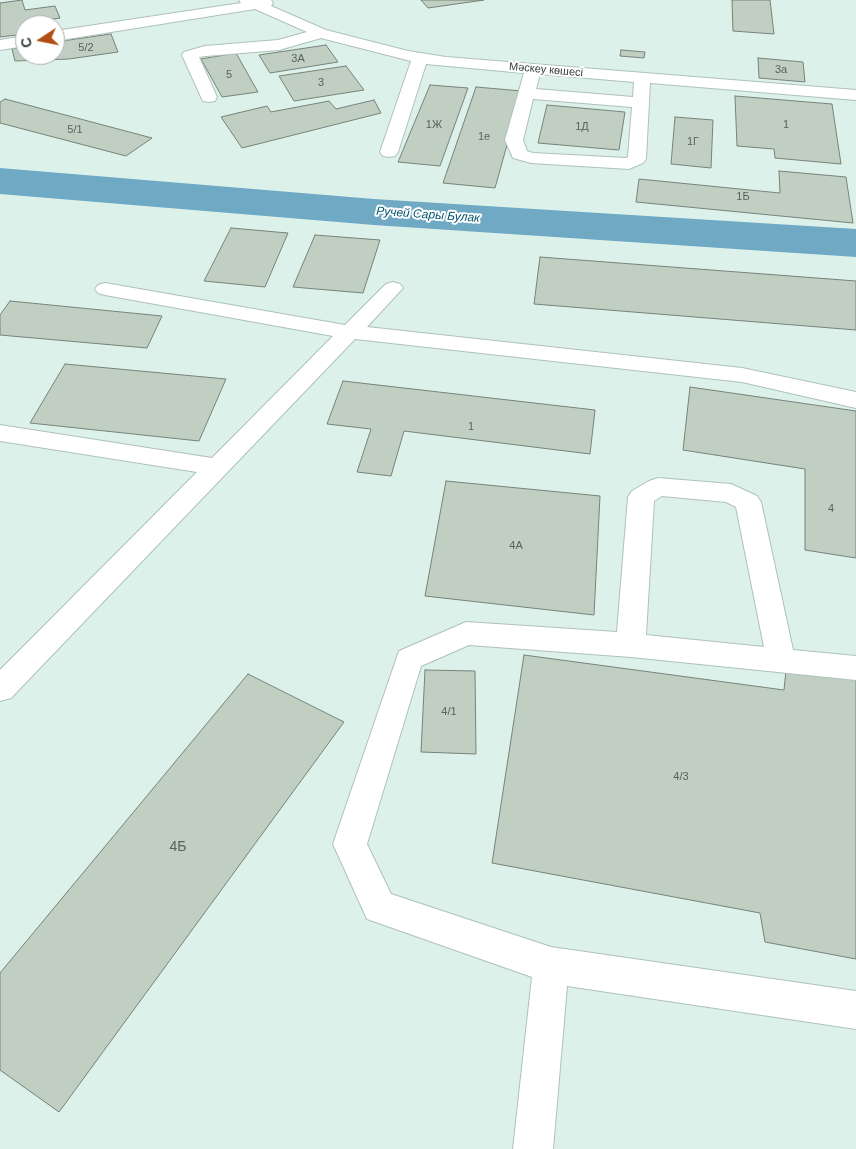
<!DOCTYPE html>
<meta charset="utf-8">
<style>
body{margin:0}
#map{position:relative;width:856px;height:1149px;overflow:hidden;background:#ddf1eb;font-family:Helvetica,sans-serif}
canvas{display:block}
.north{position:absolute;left:15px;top:15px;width:50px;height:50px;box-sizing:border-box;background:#fff;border:1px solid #aeb1b0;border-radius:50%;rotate:259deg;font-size:14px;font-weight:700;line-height:20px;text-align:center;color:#353d3a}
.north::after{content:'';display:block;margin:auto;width:18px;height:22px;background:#b14e15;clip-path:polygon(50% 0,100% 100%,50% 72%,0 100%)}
</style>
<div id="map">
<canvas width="856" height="1149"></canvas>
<div class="north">С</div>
</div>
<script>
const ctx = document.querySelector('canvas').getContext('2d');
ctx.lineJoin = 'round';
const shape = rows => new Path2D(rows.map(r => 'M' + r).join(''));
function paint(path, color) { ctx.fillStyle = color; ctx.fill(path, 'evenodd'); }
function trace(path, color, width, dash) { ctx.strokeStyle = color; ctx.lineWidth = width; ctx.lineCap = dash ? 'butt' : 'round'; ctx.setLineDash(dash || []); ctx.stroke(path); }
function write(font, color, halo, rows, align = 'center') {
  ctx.font = font + ' Helvetica,sans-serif'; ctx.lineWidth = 4; ctx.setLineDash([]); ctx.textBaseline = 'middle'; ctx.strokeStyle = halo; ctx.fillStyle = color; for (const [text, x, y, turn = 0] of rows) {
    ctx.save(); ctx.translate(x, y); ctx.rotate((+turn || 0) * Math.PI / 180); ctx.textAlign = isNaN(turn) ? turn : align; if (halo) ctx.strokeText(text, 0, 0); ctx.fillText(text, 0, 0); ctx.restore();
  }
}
const river = shape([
 [0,168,374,199,856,229,856,257,374,225,0,194,0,168]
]);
const building = shape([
 [22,0,25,10,55,6,60,18,29,23,30,25,25,25,25,34,0,37,0,3,22,0],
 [421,0,484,0,428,8,421,0],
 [732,0,770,0,774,34,733,31,732,0],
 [111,34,118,52,69,59,15,61,12,49,25,47,25,55,55,55,55,42,111,34],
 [326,45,338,62,270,73,259,55,326,45],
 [621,50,645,52,644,58,620,56,621,50],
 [236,53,258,92,222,97,201,59,236,53],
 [758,58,803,62,805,82,759,78,758,58],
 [346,66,364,90,294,101,279,76,346,66],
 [430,85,468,88,440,166,398,162,430,85],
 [476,87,522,91,495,188,443,183,476,87],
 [735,96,832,104,841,164,775,158,774,149,737,146,735,96],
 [5,99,152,138,126,156,0,123,0,102,5,99],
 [374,100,381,113,242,148,221,117,267,106,271,112,329,101,336,109,374,100],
 [547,105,625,112,619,150,538,143,547,105],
 [675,117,713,120,711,168,671,164,675,117],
 [779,171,846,177,853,223,636,202,639,179,780,193,779,171],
 [231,228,288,233,265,287,204,281,231,228],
 [315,235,380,240,363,293,293,287,315,235],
 [540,257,856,281,856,330,534,304,540,257],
 [10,301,162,316,147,348,0,335,0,315,10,301],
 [65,364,226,379,199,441,30,423,65,364],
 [343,381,595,410,590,454,404,431,391,476,357,472,371,429,327,424,343,381],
 [690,387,856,411,856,558,805,550,805,469,683,450,690,387],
 [446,481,600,496,594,615,425,596,446,481],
 [524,655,784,690,786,670,856,676,856,959,765,942,760,913,492,863,524,655],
 [425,670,475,671,476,754,421,752,425,670],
 [248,674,344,722,59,1112,0,1070,0,973,248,674]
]);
const minor = shape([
 [239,0,271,0,273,3,271,6,326,30,408,51,446,57,856,90,856,100,650,83,646,159,643,163,629,169,531,163,513,158,505,140,524,73,426,64,398,152,395,156,389,157,383,156,380,152,411,61,321,38,279,50,206,56,199,57,217,97,215,101,209,102,203,101,201,97,182,55,184,52,205,46,278,40,307,32,255,9,55,41,55,31,241,3,239,0],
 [540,74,634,82,633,97,536,89,540,74],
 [533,99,632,107,628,157,626,158,533,153,527,151,523,140,533,99],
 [25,36,25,46,0,50,0,40,25,36],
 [393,282,400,284,403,288,367,327,742,368,856,392,856,408,742,382,355,339,11,698,0,701,0,670,197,472,0,441,0,425,212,458,333,336,105,295,98,293,95,289,98,285,105,283,345,325,386,284,393,282],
 [658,478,731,484,757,496,761,502,793,650,856,656,856,680,631,657,469,645,421,666,367,844,391,894,551,947,856,991,856,1029,567,986,553,1149,513,1149,532,977,367,919,333,844,399,651,466,622,617,632,628,497,632,491,649,481,658,478],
 [662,496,726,502,736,507,764,647,646,635,654,501,662,496]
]);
const numberNames = [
 ["5/2",86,48],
 ["3А",298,59],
 ["3а",781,70],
 ["5",229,75],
 ["3",321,83],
 ["1Ж",434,125],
 ["1",786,125],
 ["1Д",582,127],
 ["5/1",75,130],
 ["1е",484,137],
 ["1Г",693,142],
 ["1Б",743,197],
 ["1",471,427],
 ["4",831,509],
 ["4А",516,546],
 ["4/1",449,712],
 ["4/3",681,777]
];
const farStreetnames = [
 ["Мәскеу көшесі",546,70,5]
];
const farWaternames = [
 ["Ручей Сары Булак",428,215,4]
];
const nearNumbernames = [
 ["4Б",178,847]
];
paint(river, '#6fa9c4');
paint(building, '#c1cfc3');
trace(building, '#768378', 1);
trace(minor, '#aec1bb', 2);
paint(minor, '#fff');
write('11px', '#58625c', null, numberNames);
write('11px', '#353d3a', '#fff', farStreetnames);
write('italic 12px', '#00536e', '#fff', farWaternames);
write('14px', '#58625c', null, nearNumbernames);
</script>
